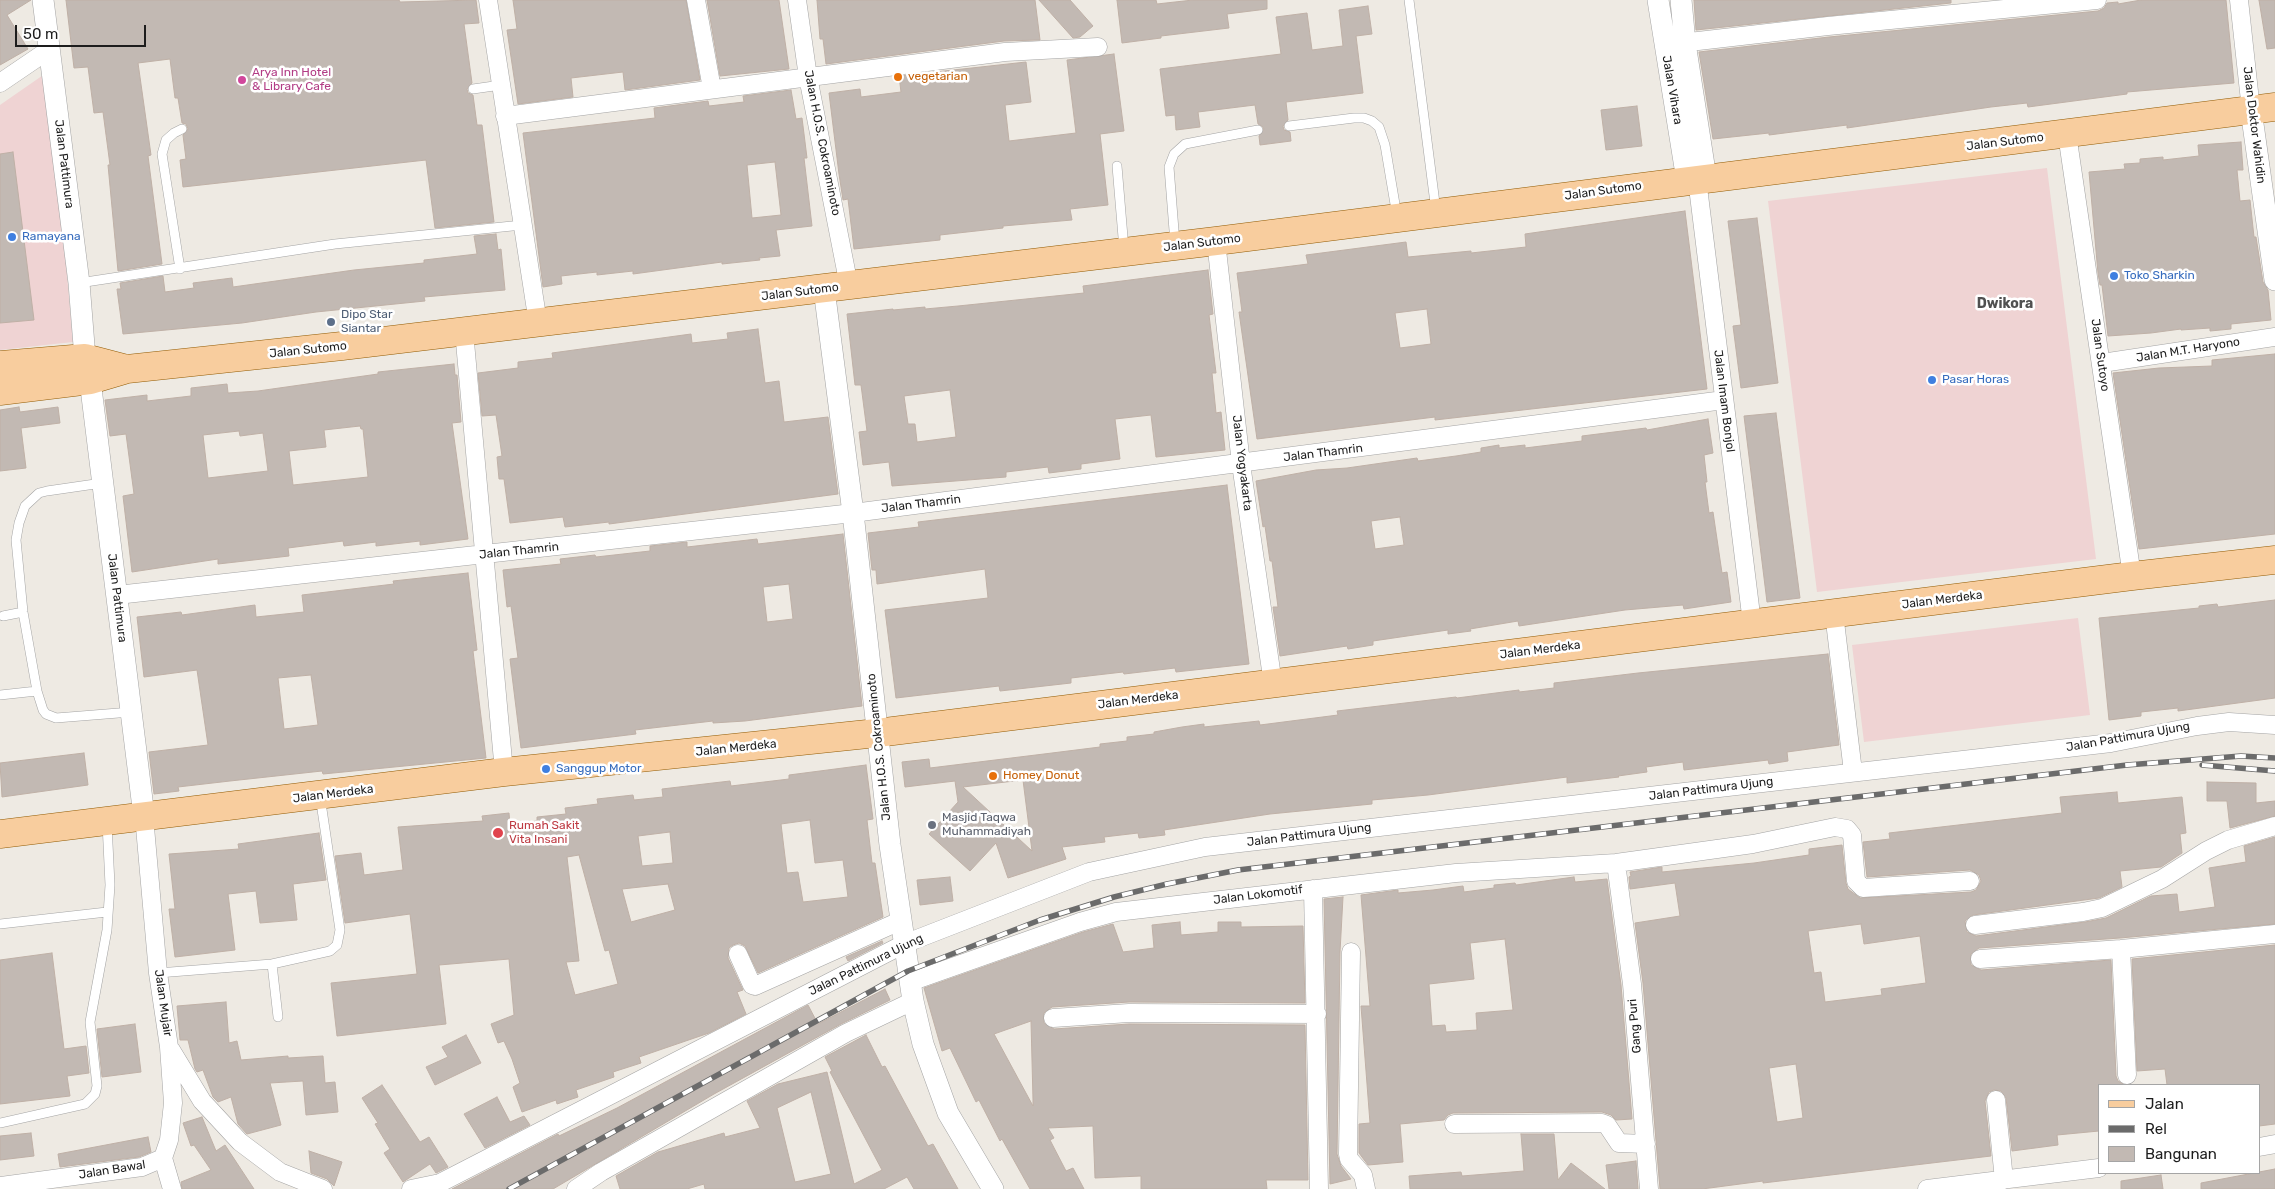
<!DOCTYPE html>
<style>
body{margin:0}
#map{position:relative;width:2275px;height:1189px;overflow:hidden;background:#eeeae3;font-family:Rubik,sans-serif}
canvas{display:block}
.legend{position:absolute;left:2098px;top:1084px;width:162px;height:90px;box-sizing:border-box;background:#fff;border:1px solid #a5a5a5;margin:0;padding:6px 9px;list-style:none;font-size:15px;color:#1d1d1d}
.legend li{display:flex;align-items:center;gap:10px;height:25px}
.legend b{width:25px;border:1px solid #a5a5a5}
.scale{position:absolute;left:15px;top:25px;width:131px;height:22px;box-sizing:border-box;border:2px solid #1d1d1d;border-top:0;padding-left:6px;font-size:15px;line-height:18px;white-space:nowrap;color:#1d1d1d;-webkit-text-stroke:4px #fff;paint-order:stroke}
</style>
<div id="map">
<canvas width="2275" height="1189"></canvas>
<ul class="legend">
<li><b style="height:6px;background:#f8cd9e"></b>Jalan</li>
<li><b style="height:6px;background:#6b6b6b"></b>Rel</li>
<li><b style="height:14px;background:#c2b9b3"></b>Bangunan</li>
</ul>
<div class="scale">50 m</div>
</div>
<script>
const ctx = document.querySelector('canvas').getContext('2d');
ctx.lineJoin = 'round';
function paint(path, color) { ctx.fillStyle = color; ctx.fill(path, 'evenodd'); }
const shape = rows => new Path2D(rows.map(r => 'M' + r).join(''));
function trace(path, color, width, dash) { ctx.strokeStyle = color; ctx.lineWidth = width; ctx.lineCap = dash ? 'butt' : 'round'; ctx.setLineDash(dash || []); ctx.stroke(path); }
function write(font, color, halo, rows, align = 'center') {
  ctx.font = font + ' Rubik,sans-serif'; ctx.lineWidth = 5; ctx.setLineDash([]); ctx.textBaseline = 'middle'; ctx.strokeStyle = halo; ctx.fillStyle = color; for (const [text, x, y, turn = 0] of rows) {
    ctx.save(); ctx.translate(x, y); ctx.rotate((+turn || 0) * Math.PI / 180); ctx.textAlign = isNaN(turn) ? turn : align; if (halo) ctx.strokeText(text, 0, 0); ctx.fillText(text, 0, 0); ctx.restore();
  }
}
const commercial = shape([
 [49,71,73,342,0,350,0,105],
 [2047,168,2096,559,1817,592,1768,201],
 [2078,618,2090,715,1864,742,1852,645]
]);
const building = shape([
 [0,0,31,0,7,15,28,49,0,65,0,0],
 [66,0,399,0,400,2,476,0,479,23,464,24,472,83,467,89,468,93,473,95,477,125,482,125,494,222,435,228,426,160,183,187,180,160,186,159,183,135,188,129,186,124,182,123,178,98,175,98,170,59,138,63,151,155,148,156,162,264,118,271,108,165,110,165,103,112,94,113,88,67,74,68,66,0],
 [513,0,686,0,700,80,625,90,623,72,571,78,573,97,518,104,507,30,517,29,513,0],
 [707,0,779,0,789,69,720,76,707,0],
 [817,0,1035,0,1040,40,1004,41,826,64,823,39,820,39,817,0],
 [1039,0,1070,0,1093,26,1080,37,1073,38,1039,0],
 [1117,0,1156,0,1157,4,1193,0,1267,0,1267,9,1227,14,1229,28,1161,36,1161,38,1122,43,1117,0],
 [1694,0,1951,0,1951,3,1696,30,1694,0],
 [2141,0,2226,0,2234,83,2127,92,2127,94,2028,107,2027,103,1991,107,1847,128,1847,125,1769,135,1769,133,1713,139,1699,52,1829,37,2098,11,2104,8,2107,3,2118,2,2118,4,2141,0],
 [2259,0,2275,0,2275,48,2267,49,2259,0],
 [1368,6,1372,34,1356,36,1363,93,1286,102,1288,120,1283,126,1284,130,1290,132,1291,141,1260,145,1259,136,1264,129,1262,126,1258,124,1255,105,1198,112,1200,127,1176,130,1175,115,1166,116,1160,69,1281,54,1276,17,1307,13,1312,50,1343,46,1339,10,1368,6],
 [1114,54,1124,131,1100,134,1108,205,1070,209,1072,220,1003,226,1003,228,940,235,940,240,854,249,848,199,843,200,839,174,829,93,860,89,861,97,901,92,899,76,1026,62,1031,102,1005,105,1009,141,1076,133,1067,60,1114,54],
 [791,90,796,119,802,118,807,158,804,158,812,226,776,230,780,256,759,258,760,260,722,264,722,262,633,274,633,271,597,275,597,272,561,276,562,284,543,287,523,133,655,118,654,108,708,101,709,106,744,102,743,96,791,90],
 [775,162,781,215,752,218,747,165,775,162],
 [1637,106,1642,146,1606,150,1601,110,1637,106],
 [2241,142,2243,170,2237,170,2240,201,2250,200,2254,237,2256,237,2263,282,2268,290,2271,320,2231,324,2231,329,2210,331,2210,328,2181,330,2181,329,2151,333,2108,336,2102,285,2100,285,2098,273,2089,172,2125,169,2124,164,2140,163,2140,159,2163,157,2163,160,2199,156,2198,145,2241,142],
 [13,152,34,320,0,323,0,154,13,152],
 [1685,211,1707,389,1435,420,1435,417,1257,439,1239,312,1242,312,1237,273,1308,264,1306,255,1406,242,1408,257,1471,251,1471,253,1526,247,1525,234,1685,211],
 [1427,309,1431,344,1400,348,1395,313,1427,309],
 [1757,218,1778,383,1741,388,1733,326,1741,325,1728,221,1757,218],
 [496,234,498,250,501,249,505,290,424,297,425,301,316,312,242,323,123,334,117,289,121,289,120,283,163,276,165,292,194,288,193,283,232,278,233,287,354,270,424,263,424,260,477,254,474,236,496,234],
 [1208,270,1213,314,1209,315,1216,373,1212,373,1216,413,1221,412,1225,450,1156,457,1151,415,1115,419,1120,459,1081,464,1081,469,1049,473,1048,467,1006,472,1006,477,892,486,889,462,863,465,859,432,867,431,861,385,855,385,847,314,893,309,893,310,925,307,925,309,958,306,1084,293,1083,286,1208,270],
 [950,390,956,437,917,442,915,424,908,424,904,396,950,390],
 [758,329,765,383,779,381,784,422,828,417,838,494,609,524,609,522,565,527,563,517,510,523,504,479,499,479,497,457,502,456,496,415,482,416,478,373,518,368,518,362,553,358,552,353,691,334,692,343,728,339,727,333,758,329],
 [2275,354,2275,534,2139,549,2113,373,2159,368,2212,366,2212,360,2275,354],
 [454,364,455,375,457,375,461,422,452,423,468,539,420,545,420,541,376,546,376,542,344,546,343,541,288,548,289,556,218,564,218,559,132,572,123,496,134,494,126,434,110,436,105,400,147,395,147,401,191,396,191,388,227,384,228,393,258,391,378,374,378,372,454,364],
 [360,426,361,429,363,429,368,477,293,485,289,451,326,447,324,430,360,426],
 [239,431,240,436,263,433,268,471,208,478,203,435,239,431],
 [19,407,20,412,58,407,60,423,21,428,26,468,0,471,0,410,19,407],
 [1776,413,1800,598,1767,602,1744,416,1776,413],
 [1708,419,1713,453,1704,455,1707,482,1705,482,1709,513,1713,512,1722,573,1727,572,1731,602,1684,609,1683,605,1625,610,1519,626,1518,621,1470,629,1471,631,1448,634,1448,630,1373,641,1373,645,1348,649,1347,646,1280,656,1273,607,1278,607,1272,561,1270,561,1265,526,1263,527,1256,481,1316,470,1347,468,1417,458,1418,461,1456,456,1481,452,1481,448,1499,445,1499,448,1525,445,1525,448,1582,441,1582,436,1646,428,1647,430,1708,419],
 [1400,517,1404,545,1375,549,1371,521,1400,517],
 [1227,485,1249,664,1176,672,1175,668,1124,674,1123,672,1071,678,1071,683,1000,691,999,686,896,698,885,610,988,598,985,569,877,584,876,570,872,570,868,533,919,527,918,522,1227,485],
 [843,534,862,706,745,721,713,723,713,721,635,730,636,734,521,748,510,659,518,658,511,606,507,607,503,570,561,564,560,559,595,555,596,557,650,551,650,546,687,542,687,547,757,539,758,544,843,534],
 [789,584,793,619,767,622,763,587,789,584],
 [468,573,477,650,473,651,486,758,323,774,322,771,230,781,178,787,179,791,154,794,149,752,208,745,197,670,144,677,137,617,181,612,182,615,255,605,256,617,304,612,302,595,394,584,393,581,468,573],
 [311,675,318,725,284,729,278,678,311,675],
 [2275,600,2275,698,2178,711,2178,708,2141,712,2141,716,2109,720,2099,618,2199,608,2199,606,2217,604,2218,607,2275,600],
 [1828,654,1839,745,1787,752,1788,761,1769,764,1768,760,1684,770,1683,762,1646,767,1647,772,1618,776,1619,777,1567,783,1567,777,1428,795,1372,800,1372,804,1270,814,1164,830,1165,835,1139,838,1138,833,1104,837,1105,842,1062,847,1066,859,1008,878,996,843,970,871,929,834,958,802,955,781,905,787,902,762,929,759,930,768,1052,753,1100,747,1100,744,1127,741,1127,737,1154,734,1154,732,1182,727,1204,724,1204,727,1259,721,1260,725,1338,715,1337,711,1456,697,1457,698,1519,690,1519,692,1554,688,1554,683,1638,673,1828,654],
 [1023,780,1032,851,963,787,1023,780],
 [84,753,88,785,2,797,0,763,84,753],
 [866,765,873,819,867,820,872,863,875,863,883,917,758,973,745,946,739,943,733,945,729,948,728,958,743,990,737,992,746,1014,709,1033,639,1057,641,1063,613,1072,614,1077,576,1090,578,1097,557,1104,556,1100,522,1112,513,1087,520,1083,512,1059,504,1041,498,1043,491,1024,514,1015,509,959,439,965,446,1024,337,1036,331,983,417,974,410,914,345,923,335,856,361,853,364,875,403,870,398,827,483,821,482,816,509,813,510,825,537,821,537,817,566,814,565,808,598,804,597,799,633,795,634,800,663,797,662,789,730,781,731,786,789,779,789,775,866,765],
 [810,820,815,863,843,860,848,897,803,902,798,872,787,873,781,824,810,820],
 [670,832,673,863,642,866,638,836,670,832],
 [579,855,605,951,609,950,618,984,575,995,566,962,579,961,567,857,579,855],
 [668,884,675,910,631,922,622,889,668,884],
 [2207,782,2256,783,2256,803,2275,801,2275,816,2230,828,2227,801,2207,801,2207,782],
 [2117,792,2118,803,2182,797,2186,833,2180,834,2182,853,2161,867,2120,871,2122,887,2099,898,1973,915,1965,921,1967,932,1976,936,2085,922,2106,918,2151,896,2177,894,2179,912,2215,907,2209,868,2246,862,2244,846,2275,837,2275,924,2120,938,1979,948,1971,954,1971,965,1981,970,2111,960,2116,1076,2118,1081,2126,1085,2099,1085,2099,1131,2057,1135,2058,1145,2012,1151,2006,1098,2001,1091,1994,1090,1989,1092,1985,1101,1991,1156,1763,1183,1763,1181,1702,1189,1660,1189,1643,983,1635,923,1680,916,1675,883,1630,889,1629,877,1631,876,1630,872,1662,867,1662,872,1754,863,1809,855,1809,849,1842,845,1846,883,1848,889,1860,898,1971,892,1976,890,1981,881,1979,875,1970,870,1867,877,1863,842,1890,839,1889,833,2062,813,2060,797,2117,792],
 [1861,924,1864,944,1920,936,1926,983,1881,989,1882,995,1825,1002,1821,972,1814,973,1808,931,1861,924],
 [1796,1064,1803,1118,1777,1122,1769,1068,1796,1064],
 [319,833,326,880,293,884,297,920,260,923,256,891,228,894,235,950,175,957,169,909,175,909,169,854,239,849,238,844,319,833],
 [950,877,953,901,920,905,917,880,950,877],
 [1574,877,1575,882,1607,879,1621,985,1632,1119,1616,1120,1611,1115,1602,1112,1453,1113,1448,1115,1444,1120,1400,1124,1403,1162,1368,1165,1359,1153,1359,1124,1370,1123,1361,1006,1370,1006,1361,895,1398,890,1398,893,1433,890,1463,886,1464,892,1494,888,1494,885,1515,883,1516,885,1574,877],
 [1505,939,1513,1010,1476,1013,1477,1030,1446,1032,1445,1025,1432,1026,1429,984,1474,979,1470,943,1505,939],
 [1343,897,1340,952,1337,1154,1341,1166,1351,1179,1330,1184,1324,899,1343,897],
 [1180,922,1181,935,1218,932,1218,922,1241,922,1241,927,1303,926,1305,1003,1129,1002,1052,1007,1044,1013,1044,1023,1054,1029,1129,1024,1305,1025,1308,1180,1266,1180,1267,1189,1141,1189,1141,1176,1095,1178,1093,1126,1048,1128,1054,1138,1050,1140,1066,1171,1073,1168,1084,1189,1030,1189,1002,1139,1000,1141,979,1100,976,1102,950,1048,942,1051,924,988,1083,932,1113,924,1123,952,1154,948,1152,925,1180,922],
 [1031,1021,1033,1100,1033,1106,994,1034,1031,1021],
 [882,941,883,943,848,961,846,957,882,941],
 [2275,945,2275,1124,2259,1126,2259,1085,2167,1085,2165,1069,2137,1071,2132,959,2275,945],
 [52,953,64,1049,86,1046,89,1073,67,1076,70,1096,0,1104,0,960,52,953],
 [885,989,890,1000,841,1024,714,1094,553,1189,452,1189,558,1134,559,1136,617,1108,808,1005,818,1024,885,989],
 [226,1002,229,1043,237,1041,241,1060,288,1056,288,1058,323,1056,325,1083,335,1082,338,1112,306,1115,303,1081,270,1083,281,1125,247,1134,238,1124,231,1097,218,1102,213,1097,203,1070,197,1072,195,1069,188,1040,180,1040,177,1006,226,1002],
 [135,1024,141,1072,102,1077,97,1029,135,1024],
 [466,1035,481,1063,435,1085,426,1067,448,1057,442,1047,466,1035],
 [866,1035,882,1067,885,1066,928,1146,933,1144,958,1189,914,1189,907,1177,884,1189,705,1189,704,1184,687,1189,620,1189,616,1176,658,1152,724,1133,725,1137,760,1128,747,1101,778,1084,827,1072,854,1184,882,1170,830,1072,832,1071,825,1057,866,1035],
 [811,1092,831,1174,795,1182,777,1108,811,1092],
 [382,1085,420,1142,429,1137,448,1167,436,1173,430,1164,403,1182,384,1153,390,1149,375,1124,378,1123,362,1098,382,1085],
 [497,1097,510,1122,524,1116,530,1125,485,1148,464,1114,497,1097],
 [202,1117,216,1151,225,1145,254,1189,182,1189,181,1182,211,1170,194,1145,191,1146,183,1123,202,1117],
 [31,1133,34,1156,0,1160,0,1136,31,1133],
 [1521,1134,1554,1134,1558,1180,1571,1163,1605,1189,1410,1189,1409,1176,1461,1172,1462,1176,1524,1171,1521,1134],
 [148,1137,151,1152,139,1157,60,1167,58,1154,148,1137],
 [309,1151,342,1162,334,1186,327,1179,311,1173,309,1151],
 [1636,1161,1638,1189,1609,1189,1606,1165,1636,1161],
 [2275,1169,2275,1189,2201,1189,2201,1183,2275,1169],
 [2161,1175,2163,1189,2121,1189,2121,1181,2161,1175]
]);
const service = shape([
 [1409,0,1436,211],
 [473,89,501,85],
 [1289,126,1354,118,1364,118,1372,121,1379,127,1385,145,1397,216],
 [1117,166,1124,249],
 [1175,243,1169,167,1174,154,1185,144,1258,130],
 [180,269,162,154,166,140,174,133,182,129],
 [79,283,335,244,522,225],
 [102,483,47,491,39,493,25,506,19,523,16,540,23,612,37,691,43,710,46,714,56,718,131,712],
 [3,616,23,612],
 [0,695,37,691],
 [0,924,107,912],
 [272,964,278,1017],
 [158,973,272,964,330,951,337,945,340,930,320,796],
 [0,1123,85,1104,95,1094,97,1086,90,1022,107,930,110,885,107,823]
]);
const minor = shape([
 [488,0,538,323],
 [696,0,712,89],
 [797,0,808,77,849,286],
 [2239,0,2251,110],
 [1672,44,1828,26,2097,0],
 [0,83,50,49],
 [505,116,1005,52,1098,47],
 [2067,134,2132,576],
 [1697,179,1752,623],
 [1216,241,1241,464,1273,684],
 [464,331,504,772],
 [2102,363,2275,337],
 [117,595,853,513,1724,400],
 [1834,613,1853,772],
 [144,816,158,973,169,1047,173,1103,169,1140,163,1158,172,1189],
 [1616,863,1632,984,1649,1189],
 [1313,889,1319,1189],
 [1975,925,2083,912,2102,908,2162,879,2206,851,2228,840,2275,826],
 [2121,949,2127,1075],
 [1351,952,1348,1154,1349,1159,1363,1175,1366,1189],
 [738,954,752,985,755,986,900,921],
 [1980,959,2121,949,2275,934],
 [910,982,1080,922,1116,912,1456,873,1616,863,1753,844,1835,827,1847,829,1852,835,1856,881,1863,888,1970,881],
 [1053,1018,1129,1013,1317,1014],
 [171,1050,202,1101,240,1142,280,1172,323,1189],
 [1996,1100,2004,1180],
 [1454,1124,1602,1123,1607,1125,1619,1143,1646,1144],
 [2259,1147,2275,1144],
 [0,1186,142,1167,163,1158],
 [411,1189,440,1183,904,944,1089,872,1205,847,2111,743,2197,726,2229,722,2275,725],
 [576,1189,601,1172,846,1033,913,1001],
 [1927,1189,2099,1168]
]);
const tertiary = shape([
 [43,0,79,283,85,358],
 [1658,0,1687,180],
 [1681,0,1685,43,1706,178],
 [2251,110,2275,280],
 [824,289,853,513,890,845,913,1001,923,1044,948,1113,993,1189],
 [90,380,144,816]
]);
const primary = shape([
 [0,365,85,358,127,369],
 [0,391,90,380,127,369,342,346,1216,241,2275,107],
 [0,834,504,772,877,733,2132,576,2275,560]
]);
const rail = shape([
 [2202,765,2275,771],
 [509,1189,908,971,1040,920,1114,897,1167,884,1238,870,2127,765,2241,756,2275,758]
]);
const markers = [
 [898,77,5,"#e8710a"],
 [242,80,5,"#d1479c"],
 [12,237,5,"#3f7fe0"],
 [2114,276,5,"#3f7fe0"],
 [331,322,5,"#5c6f8a"],
 [1932,380,5,"#3f7fe0"],
 [546,769,5,"#3f7fe0"],
 [993,776,5,"#e8710a"],
 [932,825,5,"#6b7280"],
 [498,833,6,"#e0444e"]
];
const hotelNames = [
 ["Arya Inn Hotel",252,73],
 ["& Library Cafe",252,87]
];
const foodNames = [
 ["vegetarian",908,77],
 ["Homey Donut",1003,776]
];
const streetNames = [
 ["Jalan Vihara",1672,90,80],
 ["Jalan Doktor Wahidin",2254,125,83],
 ["Jalan Sutomo",2005,142,-7],
 ["Jalan H.O.S. Cokroaminoto",822,143,79],
 ["Jalan Pattimura",64,164,83],
 ["Jalan Sutomo",1603,191,-8],
 ["Jalan Sutomo",1202,243,-7],
 ["Jalan Sutomo",800,292,-7],
 ["Jalan Sutomo",308,350,-6],
 ["Jalan M.T. Haryono",2188,350,-9],
 ["Jalan Sutoyo",2100,355,82],
 ["Jalan Imam Bonjol",1724,401,83],
 ["Jalan Thamrin",1323,453,-7],
 ["Jalan Yogyakarta",1242,463,83],
 ["Jalan Thamrin",921,504,-7],
 ["Jalan Thamrin",519,551,-6],
 ["Jalan Pattimura",117,598,83],
 ["Jalan Merdeka",1942,600,-7],
 ["Jalan Merdeka",1540,650,-7],
 ["Jalan Merdeka",1138,700,-7],
 ["Jalan Pattimura Ujung",2128,737,-10],
 ["Jalan H.O.S. Cokroaminoto",879,747,-96],
 ["Jalan Merdeka",736,748,-6],
 ["Jalan Pattimura Ujung",1711,789,-7],
 ["Jalan Merdeka",333,794,-7],
 ["Jalan Pattimura Ujung",1309,835,-7],
 ["Jalan Lokomotif",1258,895,-7],
 ["Jalan Pattimura Ujung",866,965,-26],
 ["Jalan Mujair",163,1003,82],
 ["Gang Puri",1635,1026,-95],
 ["Jalan Bawal",112,1170,-9]
];
const shopNames = [
 ["Ramayana",22,237],
 ["Toko Sharkin",2124,276],
 ["Pasar Horas",1942,380],
 ["Sanggup Motor",556,769]
];
const serviceNames = [
 ["Dipo Star",341,315],
 ["Siantar",341,329]
];
const worshipNames = [
 ["Masjid Taqwa",942,818],
 ["Muhammadiyah",942,832]
];
const healthNames = [
 ["Rumah Sakit",509,826],
 ["Vita Insani",509,840]
];
const neighbourhoodNames = [
 ["Dwikora",2005,304]
];
paint(commercial, '#efd3d3');
paint(building, '#c2b9b3');
trace(building, '#bfb0a6', 1);
trace(service, '#a4a4a4', 10);
trace(minor, '#a4a4a4', 19);
trace(tertiary, '#a4a4a4', 22);
trace(primary, '#925c05', 29);
trace(service, '#fff', 9);
trace(minor, '#fff', 18);
trace(tertiary, '#fff', 21);
trace(primary, '#f8cd9e', 28);
trace(rail, '#6b6b6b', 5.5);
trace(rail, '#fff', 4, [11]);
for (const [x, y, r, color] of markers) { const dot = new Path2D(); dot.arc(x, y, r, 0, 2 * Math.PI); ctx.fillStyle = color; ctx.fill(dot); trace(dot, '#fff', 2); }
write('12px', '#b23c85', '#fff', hotelNames, 'left');
write('12px', '#c56008', '#fff', foodNames, 'left');
write('12px', '#1d1d1d', '#fff', streetNames);
write('12px', '#366cbe', '#fff', shopNames, 'left');
write('12px', '#4e5e75', '#fff', serviceNames, 'left');
write('12px', '#5b616d', '#fff', worshipNames, 'left');
write('12px', '#be3a42', '#fff', healthNames, 'left');
write('bold 14px', '#505050', '#fff', neighbourhoodNames);
</script>
